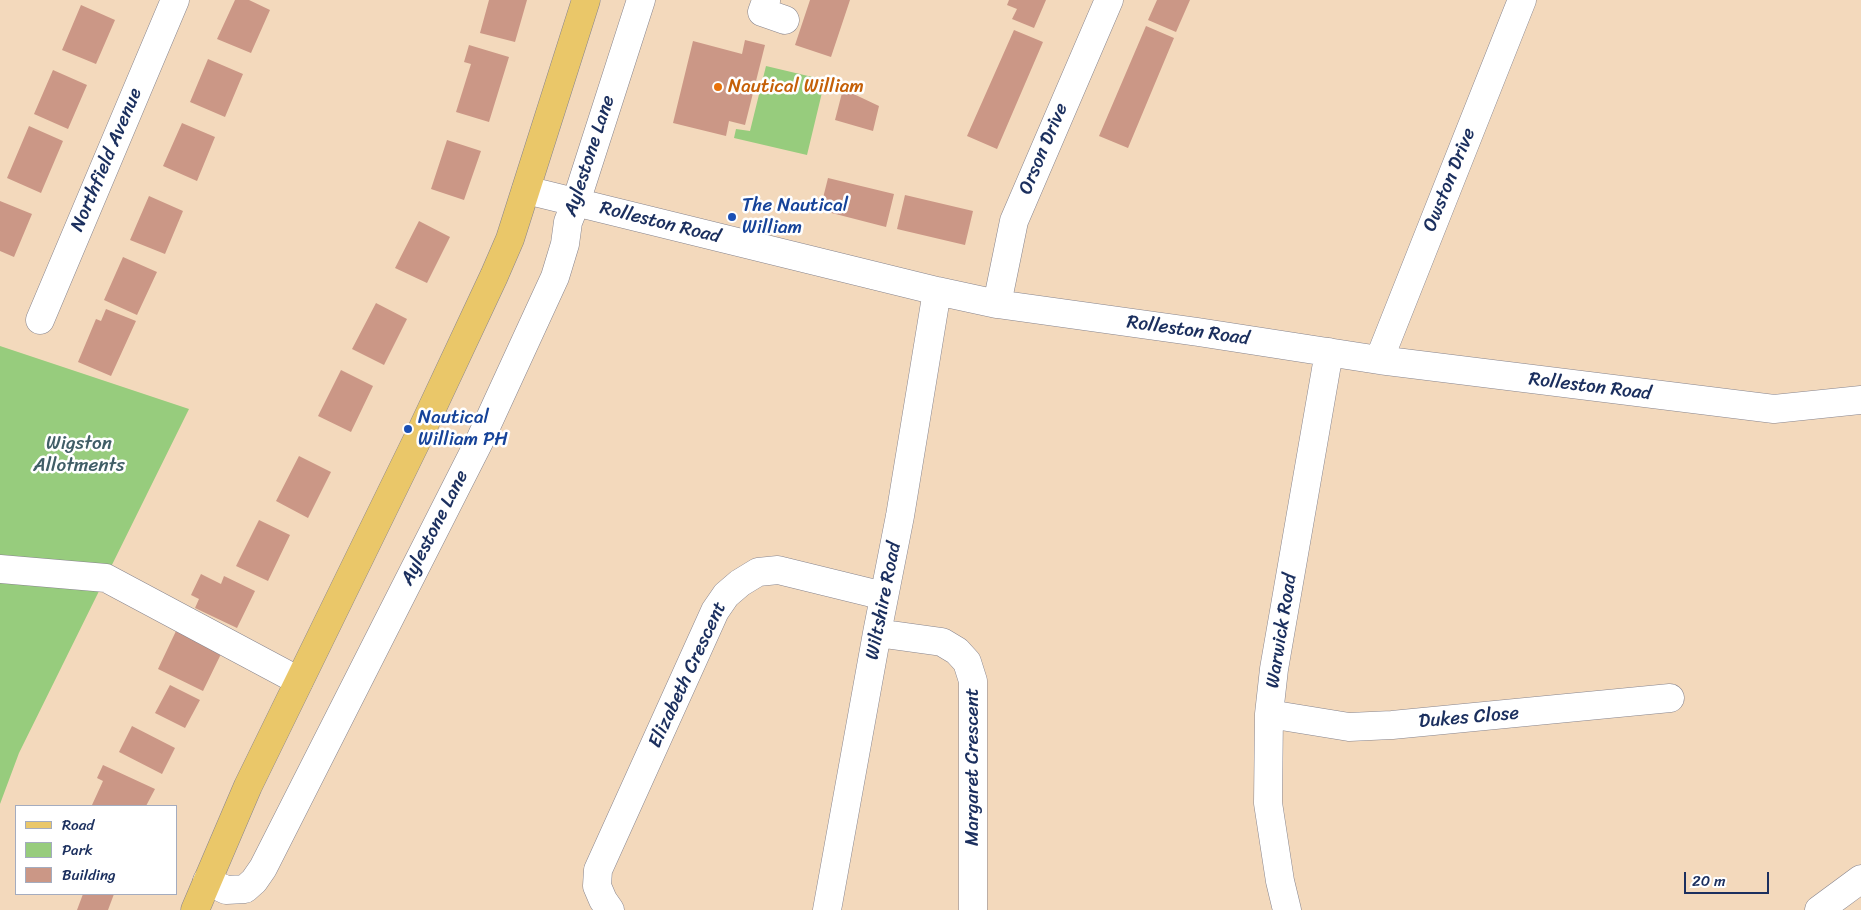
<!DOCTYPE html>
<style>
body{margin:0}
#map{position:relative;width:1861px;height:910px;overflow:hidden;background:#f3d9bc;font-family:Sriracha,sans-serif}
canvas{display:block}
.legend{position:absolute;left:15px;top:805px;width:162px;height:90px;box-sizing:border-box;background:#fff;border:1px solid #a4acbf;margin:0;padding:6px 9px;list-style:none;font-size:15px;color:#1b2f5e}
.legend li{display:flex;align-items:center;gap:10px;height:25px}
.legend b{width:25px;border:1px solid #a4acbf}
.scale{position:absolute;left:1684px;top:872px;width:85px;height:22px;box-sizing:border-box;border:2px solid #1b2f5e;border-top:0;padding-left:6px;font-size:15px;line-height:18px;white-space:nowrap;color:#1b2f5e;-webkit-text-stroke:4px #fff;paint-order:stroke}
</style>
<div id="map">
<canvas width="1861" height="910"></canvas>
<ul class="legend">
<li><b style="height:6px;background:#eac769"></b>Road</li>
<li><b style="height:14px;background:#97cc7d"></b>Park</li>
<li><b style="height:14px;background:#cb9786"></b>Building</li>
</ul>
<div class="scale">20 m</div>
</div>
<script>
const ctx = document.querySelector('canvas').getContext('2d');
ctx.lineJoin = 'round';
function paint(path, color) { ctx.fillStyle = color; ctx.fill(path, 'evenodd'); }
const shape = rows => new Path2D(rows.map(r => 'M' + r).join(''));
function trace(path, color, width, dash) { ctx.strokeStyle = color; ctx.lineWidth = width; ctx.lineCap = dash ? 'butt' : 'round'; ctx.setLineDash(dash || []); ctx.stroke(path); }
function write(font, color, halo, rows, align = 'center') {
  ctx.font = font + ' Sriracha,sans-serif'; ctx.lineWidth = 5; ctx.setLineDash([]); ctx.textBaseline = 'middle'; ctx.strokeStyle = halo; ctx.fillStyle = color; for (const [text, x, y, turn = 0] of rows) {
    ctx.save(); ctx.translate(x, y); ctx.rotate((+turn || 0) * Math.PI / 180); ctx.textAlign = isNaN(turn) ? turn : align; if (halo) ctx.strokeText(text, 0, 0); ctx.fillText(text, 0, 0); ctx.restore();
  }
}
const green = shape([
 [766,66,825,80,807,155,734,138,736,129,750,131],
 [0,346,189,409,19,753,0,804]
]);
const building = shape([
 [235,0,249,0,270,10,251,53,217,39],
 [489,0,527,0,515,42,480,33],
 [810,0,850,0,831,57,795,45],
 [1009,0,1046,0,1034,28,1012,19,1017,9,1007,5],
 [1157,0,1190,0,1176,32,1148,20],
 [81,5,115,20,96,64,62,50],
 [1146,26,1174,38,1128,148,1099,136],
 [1014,30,1043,42,997,149,967,136],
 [745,40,765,45,745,125,729,121,726,136,673,123,693,41,742,54],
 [469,45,509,57,489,122,456,112,471,64,464,62],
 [208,59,243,74,225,117,190,102],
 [53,70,87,85,68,129,34,114],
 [843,89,879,106,873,131,835,120],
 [182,123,215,137,197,181,163,166],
 [29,126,63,141,41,193,7,178],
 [447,140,481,151,464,200,431,189],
 [828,178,894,194,886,227,820,210],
 [905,195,973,211,965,245,897,229],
 [149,196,183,211,165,254,130,240],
 [0,201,32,214,14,257,0,251],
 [419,221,450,237,427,283,395,268],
 [123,257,157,272,137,315,104,300],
 [376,303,407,319,384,365,352,349],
 [106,309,136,321,111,376,78,362,96,319,101,321],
 [341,370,373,386,351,432,318,416],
 [299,456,331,472,308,518,276,501],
 [259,520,290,535,268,581,236,566],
 [201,574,221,584,224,576,255,591,237,628,195,608,199,599,191,595],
 [176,631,221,654,203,691,158,669],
 [170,685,200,700,185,728,155,713],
 [132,726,175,748,162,774,119,752],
 [103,765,155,789,146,806,95,806,92,805,103,781,97,778],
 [83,894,114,894,108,910,77,910]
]);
const minor = shape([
 [766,1,762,12,785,20],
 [526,190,937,291,997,304,1198,332,1379,360,1774,409,1861,400],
 [997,304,1014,221,1109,0],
 [40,320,175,0],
 [1379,360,1522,0],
 [0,569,106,578,299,681],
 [877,633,942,642,957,651,967,662,973,681,973,910],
 [1269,714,1349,727,1392,725,1670,698],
 [207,881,226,890,245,889,254,881,263,868,480,440,555,277,565,244,568,222,576,202,641,0],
 [610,910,603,900,597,886,598,870,715,611,726,595,740,583,758,572,778,570,884,596],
 [827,910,877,633,900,516,937,291],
 [1287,910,1280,881,1268,803,1269,714,1274,669,1329,352],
 [1819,910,1861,879]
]);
const major = shape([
 [195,910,248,786,419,436,494,276,510,239,586,0]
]);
const markers = [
 [718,87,5,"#e8710a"],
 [732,217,5,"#1a4fb4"],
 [408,429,5,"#1a4fb4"]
];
const foodNames = [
 ["Nautical William",728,87]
];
const streetNames = [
 ["Orson Drive",1044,149,-67],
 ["Aylestone Lane",590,156,-72],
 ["Northfield Avenue",107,160,-67],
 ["Owston Drive",1450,180,-68],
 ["Rolleston Road",660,223,14],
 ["Rolleston Road",1188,331,8],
 ["Rolleston Road",1590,387,7],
 ["Aylestone Lane",435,528,-63],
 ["Wiltshire Road",884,601,-79],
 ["Warwick Road",1282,631,-81],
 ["Elizabeth Crescent",688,675,-65],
 ["Dukes Close",1469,718,-5],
 ["Margaret Crescent",973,767,-90]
];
const transitNames = [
 ["The Nautical",742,206],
 ["William",742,228],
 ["Nautical",418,418],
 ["William PH",418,440]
];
const parkNames = [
 ["Wigston",79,444],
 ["Allotments",79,466]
];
paint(green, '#97cc7d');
paint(building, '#cb9786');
trace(minor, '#87848d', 29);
trace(major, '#87848d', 29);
trace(minor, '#fff', 28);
trace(major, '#eac769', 28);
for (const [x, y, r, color] of markers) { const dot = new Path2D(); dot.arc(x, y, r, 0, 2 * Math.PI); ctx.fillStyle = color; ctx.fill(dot); trace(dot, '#fff', 2); }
write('19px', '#c56008', '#fff', foodNames, 'left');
write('19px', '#1b2f5e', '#fff', streetNames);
write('19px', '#164399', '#fff', transitNames, 'left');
write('19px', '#405e67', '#fff', parkNames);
</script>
